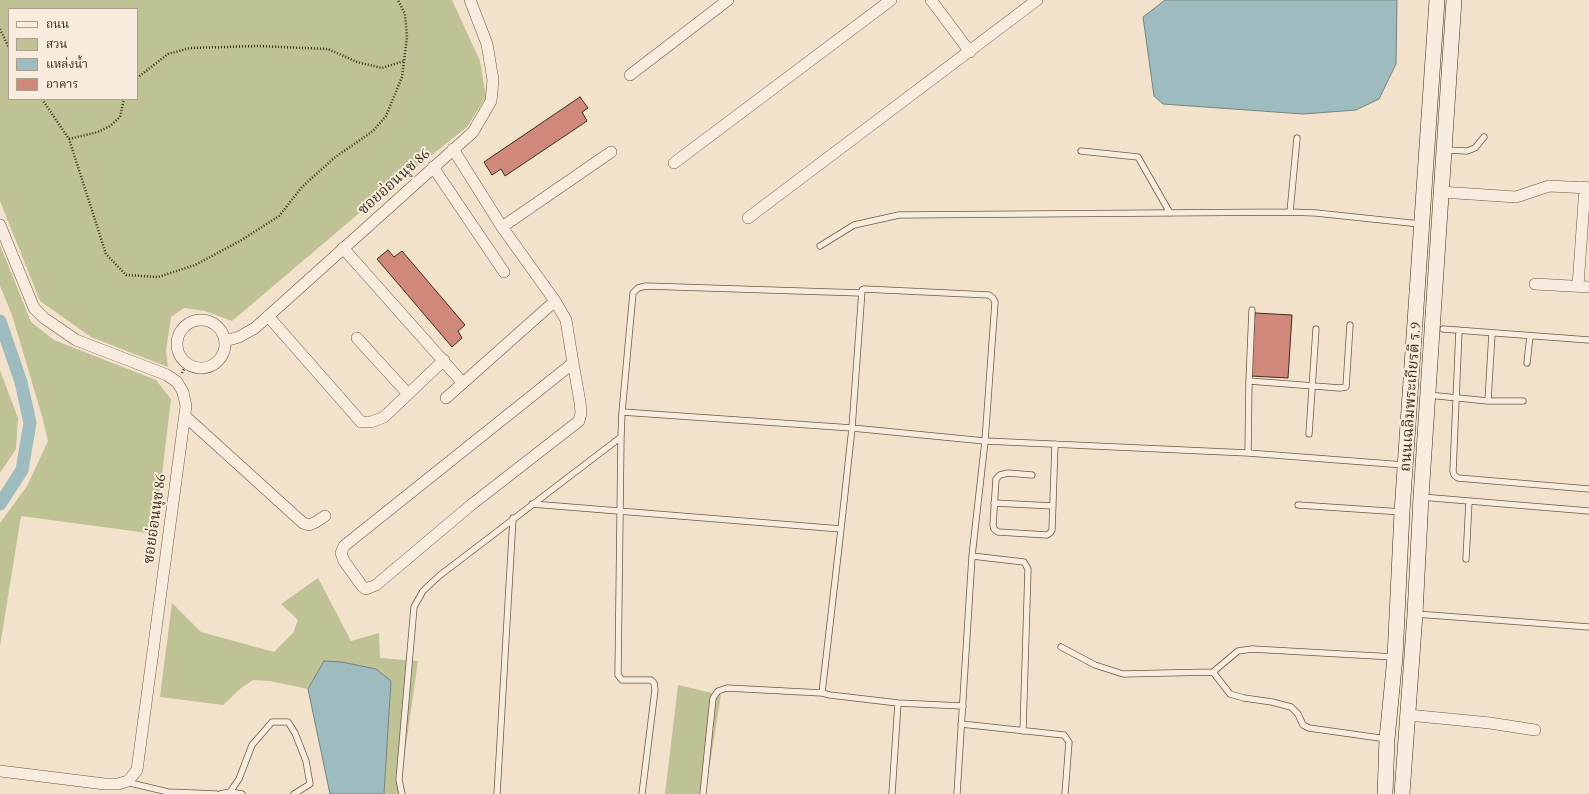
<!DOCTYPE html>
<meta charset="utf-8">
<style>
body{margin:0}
#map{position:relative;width:1589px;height:794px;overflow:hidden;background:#f3e2cb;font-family:"EB Garamond","Noto Serif Thai",serif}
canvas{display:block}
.legend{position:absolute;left:8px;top:8px;width:130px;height:92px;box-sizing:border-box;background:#f7ecdd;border:1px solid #aca08e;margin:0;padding:5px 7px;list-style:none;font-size:12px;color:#3c2d18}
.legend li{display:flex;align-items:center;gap:8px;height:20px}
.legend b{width:20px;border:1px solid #aca08e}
</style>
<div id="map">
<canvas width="1589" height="794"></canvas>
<ul class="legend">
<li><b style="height:5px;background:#f7ecdd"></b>ถนน</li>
<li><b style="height:11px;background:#bfc295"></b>สวน</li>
<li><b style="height:11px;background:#9ebcc0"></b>แหล่งน้ำ</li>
<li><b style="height:11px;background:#cf8879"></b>อาคาร</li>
</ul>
</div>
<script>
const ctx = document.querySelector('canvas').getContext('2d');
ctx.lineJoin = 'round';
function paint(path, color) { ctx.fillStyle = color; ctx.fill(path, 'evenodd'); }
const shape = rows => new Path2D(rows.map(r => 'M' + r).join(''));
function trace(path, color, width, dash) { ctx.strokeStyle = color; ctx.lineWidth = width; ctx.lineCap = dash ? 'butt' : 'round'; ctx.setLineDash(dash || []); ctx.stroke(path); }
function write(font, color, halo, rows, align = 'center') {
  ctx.font = font + ' "EB Garamond","Noto Serif Thai",serif'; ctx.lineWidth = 4; ctx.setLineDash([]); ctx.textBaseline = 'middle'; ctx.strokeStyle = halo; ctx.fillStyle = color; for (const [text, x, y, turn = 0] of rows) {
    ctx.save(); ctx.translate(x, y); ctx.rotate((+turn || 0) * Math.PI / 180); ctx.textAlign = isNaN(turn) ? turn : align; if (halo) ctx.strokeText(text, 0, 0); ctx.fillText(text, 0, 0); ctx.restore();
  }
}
const green = shape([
 [0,0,452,0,480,61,486,97,467,127,370,204,232,321,205,311,184,308,171,317,166,351,168,367,91,337,40,301,0,201],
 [9,9,137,9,137,99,9,99],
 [0,245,31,322,54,340,156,380,171,399,155,534,21,516,0,646,0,523,27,486,48,441,42,416,12,315,0,286],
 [0,370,18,418,16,449,0,473],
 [318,578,351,641,379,633,380,658,418,661,399,794,384,794,391,681,324,661,308,689,270,681,253,680,241,688,223,705,160,697,172,603,201,632,274,652,293,633,298,620,281,604],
 [678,685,721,695,705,794,665,794]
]);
const water = shape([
 [1165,0,1397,0,1396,64,1379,99,1356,110,1303,114,1163,104,1154,96,1143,17,1165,0],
 [324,661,342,662,376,669,391,681,384,794,330,794,308,689,324,661]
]);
const canal = shape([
 [0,321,21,382,30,423,22,470,0,504]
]);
const building = shape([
 [580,97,588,108,582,112,587,121,505,176,501,169,492,175,484,162,580,97],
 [388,250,394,257,402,251,465,325,458,331,462,338,452,347,377,259,388,250],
 [1255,313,1292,315,1288,378,1251,376,1255,313]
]);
const path = shape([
 [0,29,9,48],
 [137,78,168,54,190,48,258,46,328,49,357,62,382,68,404,61],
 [42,99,69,139,106,254,126,275,158,277,195,265,240,241,279,216,302,187,334,158,373,131,386,116,402,77,407,37,405,14,398,0],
 [69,139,98,132,110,126,120,117,124,99],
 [182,373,187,363]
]);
const lane = shape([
 [1446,150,1467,151,1475,148,1484,137],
 [1081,151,1138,157,1170,213],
 [1290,212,1297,138],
 [820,246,854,225,899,215,1290,212,1316,213,1420,224],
 [1443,329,1589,340],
 [1459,330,1453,471,1454,475,1458,478,1589,489],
 [1527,363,1530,336],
 [1249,381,1252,310],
 [1428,395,1488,401,1523,401],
 [1488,401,1492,333],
 [622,412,852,428,985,441,1248,453,1404,465],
 [1309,434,1316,329],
 [621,437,618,675,622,680,651,680,654,683,655,690,642,794],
 [1248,453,1249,381,1340,388,1346,387,1350,325],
 [1032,475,1008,473,1000,475,996,479,993,525,994,529,998,532,1047,535,1050,533,1052,530,1055,444],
 [1421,497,1589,511],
 [994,503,1053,506],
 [532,504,841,529,822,693,830,695,898,703,963,706],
 [1298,505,1402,512],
 [841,529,852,428,862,290,864,289,989,295,993,298,995,302,985,441,972,556,957,794],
 [972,556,1024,562,1028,569,1023,731],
 [1466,559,1469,501],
 [1416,614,1589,627],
 [1061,647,1095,665,1123,674,1213,672,1238,651,1252,649,1394,657],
 [1213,672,1230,694,1244,698,1272,702,1291,707,1298,714,1303,725,1309,728,1387,739],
 [961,724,1064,735,1069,742,1065,794],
 [126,782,168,792,216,794],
 [230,792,242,794],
 [220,794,230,792,239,779,252,745,272,722,288,722,295,733,306,761,310,784,294,794],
 [402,794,399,780,414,607,423,591,439,576,621,437,622,412,633,293,638,288,646,286,861,293],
 [497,794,513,518],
 [703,794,713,698,718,691,727,688,822,693],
 [892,794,898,703]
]);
const street = shape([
 [931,0,970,52],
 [630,75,728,0],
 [453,149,502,227,555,301],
 [674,163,891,0],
 [433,167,504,272],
 [1441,192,1516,197,1549,186,1589,188],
 [748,218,1037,0],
 [0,225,34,308,44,318,76,340,167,375,177,382,183,392,186,406,137,770,128,781,118,784,105,784,0,771],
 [502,227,611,152],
 [343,248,462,382],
 [1535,284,1589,287],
 [1578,286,1585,187],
 [268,316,361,422,371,422,384,417,444,360],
 '177 344a24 24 0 1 1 48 0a24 24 0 1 1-48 0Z',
 [357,338,408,394],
 [225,341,239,337,255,328,473,132,491,101,493,80,487,44,470,0],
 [446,398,555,301,566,320,573,363,580,402,581,413,579,421,471,505,376,585,366,589,362,586,344,561,341,553,344,546,573,363],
 [185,416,303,523,309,525,316,522,325,516],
 [1408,715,1490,723,1535,730]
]);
const secondary = shape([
 [1385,794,1387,739,1395,657,1402,512,1437,0],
 [1402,794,1415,614,1421,497,1454,0]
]);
const streetNames = [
 ["ซอยอ่อนนุช 86",394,182,-42],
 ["ถนนเฉลิมพระเกียรติ ร.9",1411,397,-86],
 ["ซอยอ่อนนุช 86",155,519,-82]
];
paint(green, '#bfc295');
paint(water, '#9ebcc0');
trace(water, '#77837d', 1);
trace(canal, '#9ebcc0', 13);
paint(building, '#cf8879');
trace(building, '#3c2d18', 1);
trace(lane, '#6a5a45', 7);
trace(street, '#6a5a45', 12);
trace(secondary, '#3c2d18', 16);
trace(path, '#3c2d18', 2.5, [1, 2]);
trace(lane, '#f7ecdd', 5.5);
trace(street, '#f7ecdd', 11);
trace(secondary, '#f7ecdd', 15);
write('15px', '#3c2d18', '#f7ecdd', streetNames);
</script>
